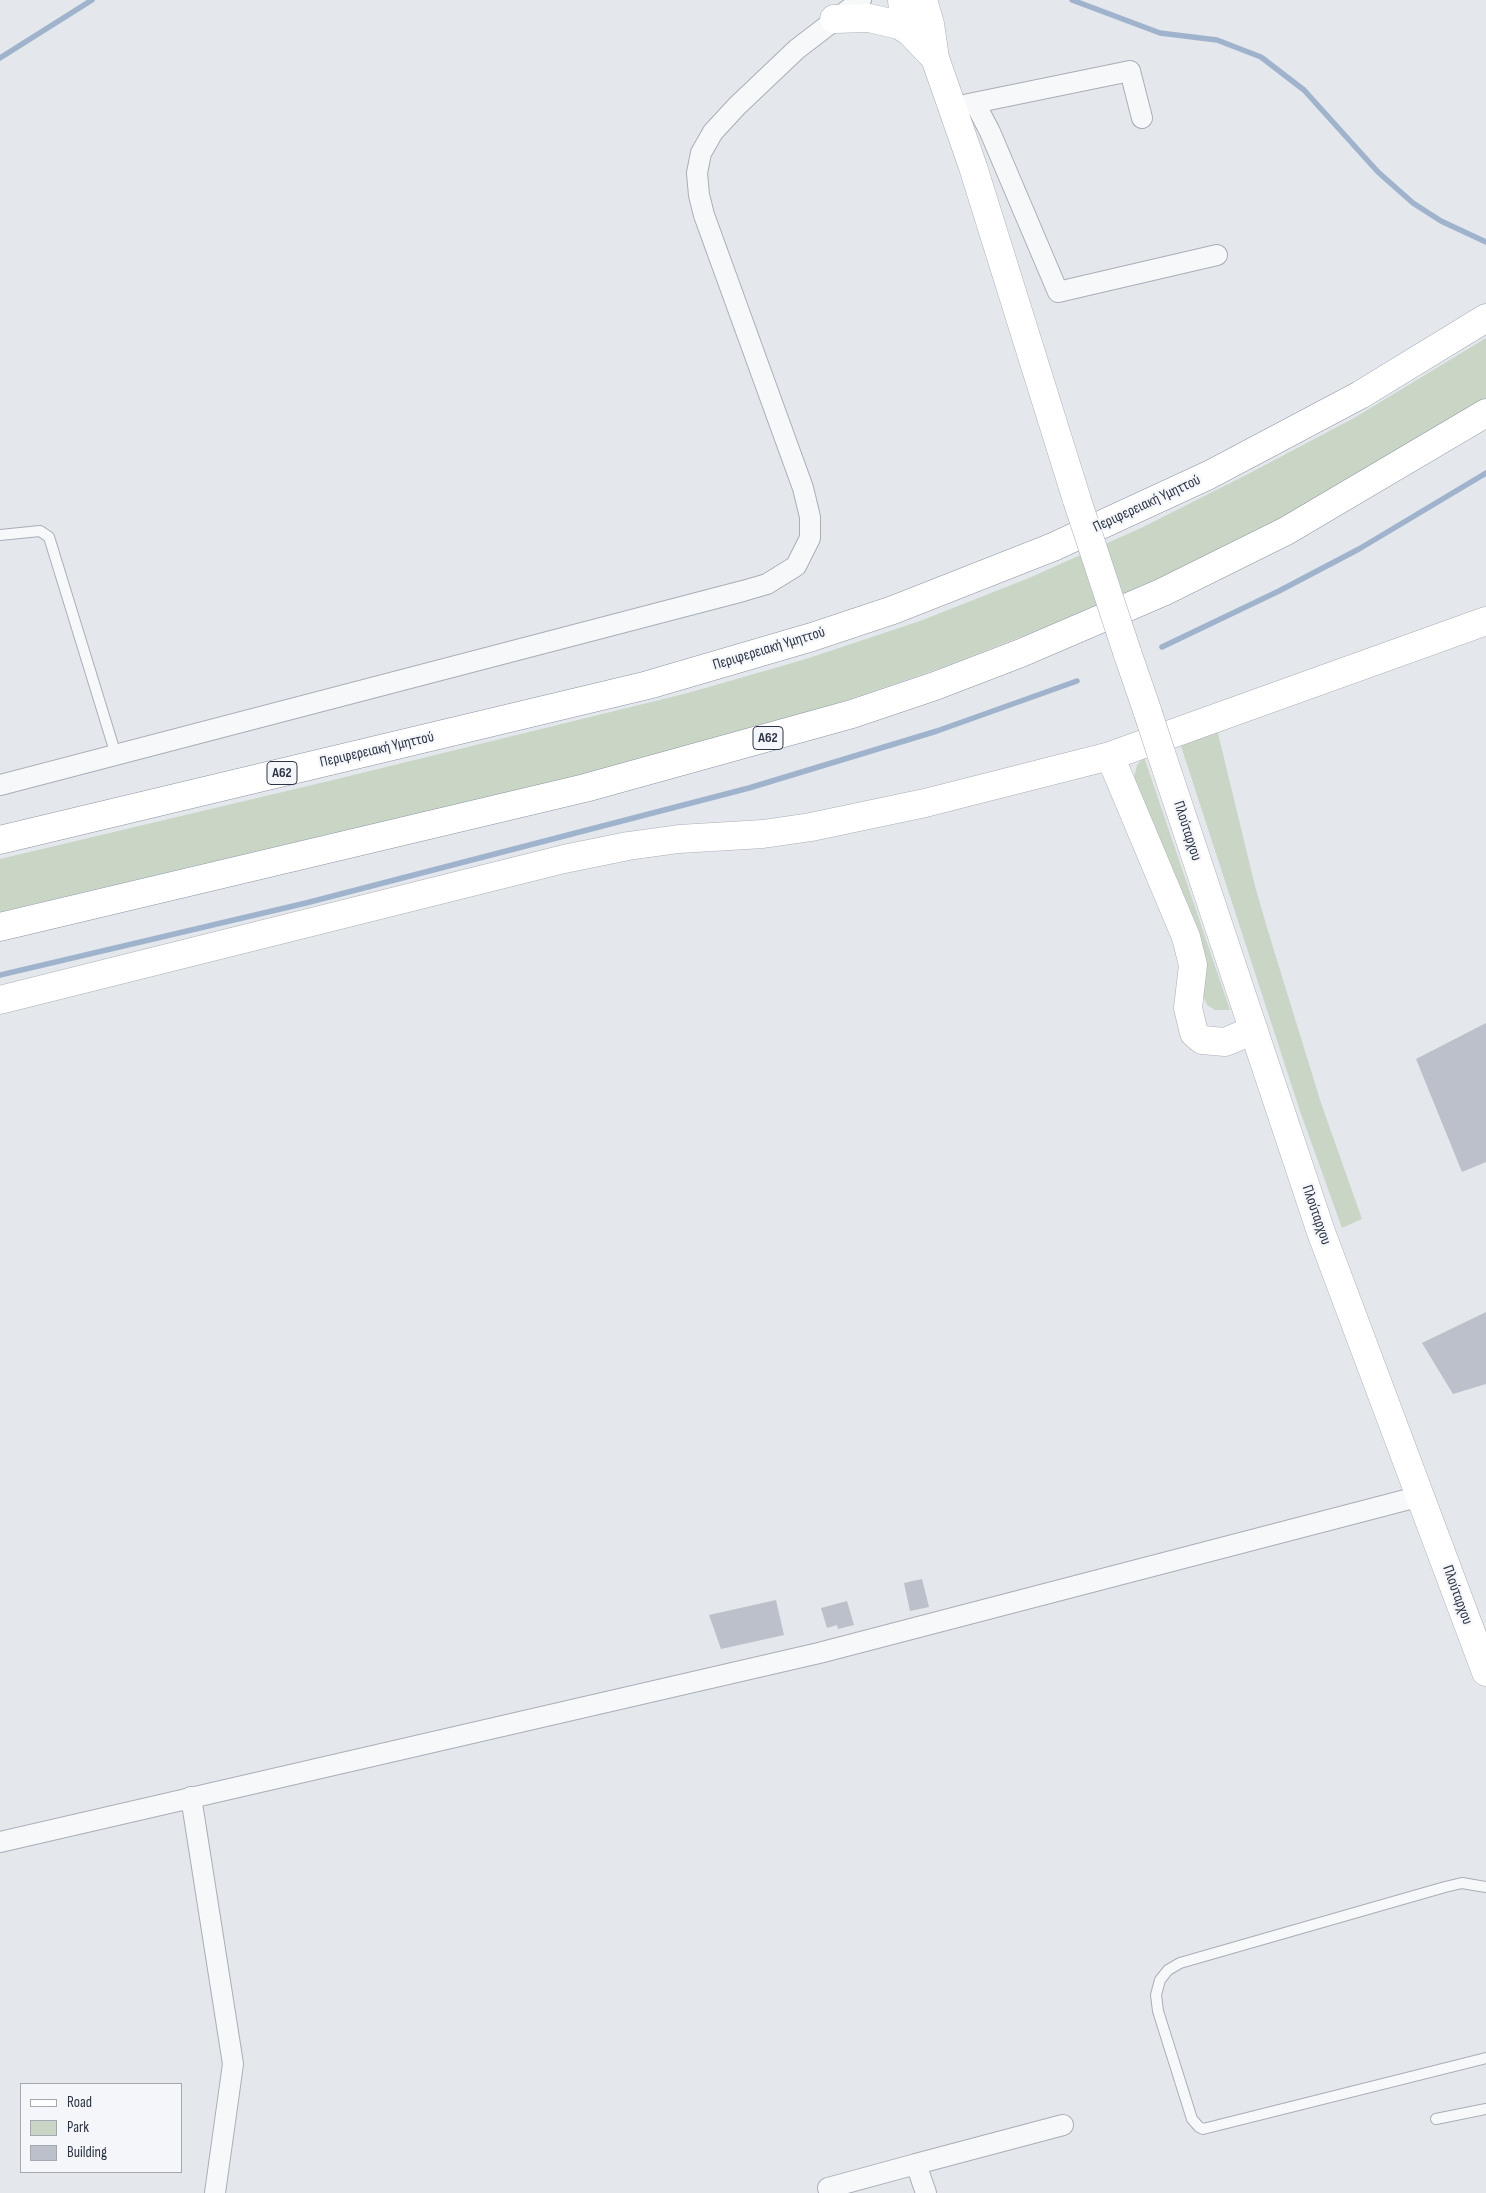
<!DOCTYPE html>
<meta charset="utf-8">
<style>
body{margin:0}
#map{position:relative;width:1486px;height:2193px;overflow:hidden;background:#e4e7ec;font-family:"Sofia Sans Condensed",sans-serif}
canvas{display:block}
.legend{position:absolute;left:20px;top:2083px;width:162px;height:90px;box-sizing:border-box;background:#f4f6f9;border:1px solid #a4a8b1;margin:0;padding:6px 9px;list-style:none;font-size:15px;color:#2b3445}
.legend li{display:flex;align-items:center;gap:10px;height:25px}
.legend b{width:25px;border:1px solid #a4a8b1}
</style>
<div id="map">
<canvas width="1486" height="2193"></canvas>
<ul class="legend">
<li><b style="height:6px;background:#fff"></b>Road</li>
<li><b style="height:14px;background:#c9d6c5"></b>Park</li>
<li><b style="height:14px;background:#bbc0ca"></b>Building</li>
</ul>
</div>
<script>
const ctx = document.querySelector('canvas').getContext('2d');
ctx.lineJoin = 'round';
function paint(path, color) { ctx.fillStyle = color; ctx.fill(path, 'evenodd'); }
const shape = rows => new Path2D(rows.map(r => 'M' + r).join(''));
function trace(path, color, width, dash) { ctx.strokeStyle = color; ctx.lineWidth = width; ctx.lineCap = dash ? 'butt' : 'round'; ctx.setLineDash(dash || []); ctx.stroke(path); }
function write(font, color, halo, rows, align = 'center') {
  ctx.font = font + ' "Sofia Sans Condensed",sans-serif'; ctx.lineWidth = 4.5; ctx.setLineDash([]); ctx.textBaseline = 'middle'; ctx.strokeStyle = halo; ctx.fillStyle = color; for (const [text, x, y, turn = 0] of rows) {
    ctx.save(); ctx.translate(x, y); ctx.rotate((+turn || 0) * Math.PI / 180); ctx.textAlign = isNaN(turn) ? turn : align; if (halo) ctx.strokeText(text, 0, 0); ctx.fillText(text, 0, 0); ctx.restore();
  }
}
const green = shape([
 [1486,338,1486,401,1276,521,1166,575,1049,626,938,669,821,709,584,774,0,912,0,859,333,780,688,693,806,659,920,621,1029,578,1141,528,1248,474,1354,418],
 [1216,725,1255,886,1268,931,1321,1103,1362,1219,1342,1228,1300,1111,1179,740],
 [1144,757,1230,1010,1215,1010,1207,1005,1203,995,1134,778,1137,765]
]);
const stream = shape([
 [1072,0,1160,33,1217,40,1261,57,1304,90,1378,172,1413,203,1441,221,1486,242],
 [0,58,92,0],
 [1162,647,1279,591,1359,549,1486,473],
 [0,975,306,903,749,788,937,731,1077,681]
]);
const building = shape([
 [1486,1023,1486,1162,1462,1172,1416,1059],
 [1486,1312,1486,1384,1453,1394,1422,1343],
 [922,1579,929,1607,910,1611,904,1583],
 [776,1600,784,1635,721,1649,709,1615],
 [847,1601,854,1625,838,1629,837,1625,827,1628,821,1608]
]);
const lane = shape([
 [0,535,40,531,49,537,116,755],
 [1486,1887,1462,1883,1445,1887,1180,1963,1168,1970,1160,1980,1156,1995,1158,2011,1192,2119,1199,2127,1203,2129,1486,2058],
 [1436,2119,1486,2109]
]);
const street = shape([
 [975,103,990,132,1058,292,1217,255],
 [964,105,1130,71,1142,118],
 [0,785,743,591,767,584,796,566,810,538,810,517,803,488,704,215,699,195,697,173,701,153,713,132,737,106,797,49,861,0],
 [191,1797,233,2064,215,2193],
 [0,1842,819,1653,1421,1496],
 [828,2188,916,2164],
 [926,2193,916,2164,1063,2125]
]);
const secondary = shape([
 [902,0,904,20,909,31],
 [923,0,930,24,935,58,973,167,1077,500],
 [834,19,869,18,899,25,909,31,935,58],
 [1127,652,1148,713],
 [1161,753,1321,1232,1486,1672],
 [1110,756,1186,937,1193,965,1188,1008,1194,1033,1202,1040,1225,1042,1254,1030],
 [0,1000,564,859,628,846,679,839,763,834,811,827,925,803,1110,756,1486,621]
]);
const highway = shape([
 [0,840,648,685,812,637,893,610,1053,547,1209,475,1360,395,1486,318],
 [0,927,585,788,852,714,935,686,1021,653,1163,592,1286,531,1486,413]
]);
const secondaryBridge = shape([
 [1077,500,1127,652],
 [1148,713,1161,753]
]);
const shields = [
 [768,738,30],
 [282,773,30]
];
const shieldNames = [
 ["Α62",768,738],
 ["Α62",282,773]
];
const streetNames = [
 ["Περιφερειακή Υμηττού",1147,504,-25],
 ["Περιφερειακή Υμηττού",769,649,-17],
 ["Περιφερειακή Υμηττού",377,750,-13],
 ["Πλούταρχου",1187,831,72],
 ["Πλούταρχου",1316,1215,71],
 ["Πλούταρχου",1457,1595,70]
];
paint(green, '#c9d6c5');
trace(stream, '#9fb4cc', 5.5);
paint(building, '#bbc0ca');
trace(lane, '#a9aeb7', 12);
trace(street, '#a9aeb7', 22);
trace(secondary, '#a9aeb7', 29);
trace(highway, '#8b94a3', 29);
trace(lane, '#f7f8fa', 10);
trace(street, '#f7f8fa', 20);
trace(secondary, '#fff', 28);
trace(highway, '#fff', 28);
trace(secondaryBridge, '#a9aeb7', 29, []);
trace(secondaryBridge, '#fff', 28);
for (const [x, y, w] of shields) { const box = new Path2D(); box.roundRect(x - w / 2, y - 11.5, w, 23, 4); ctx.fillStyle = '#f4f6f9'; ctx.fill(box); trace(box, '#2b3445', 1); }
write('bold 14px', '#2b3445', null, shieldNames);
write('15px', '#2b3445', '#f4f6f9', streetNames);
</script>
